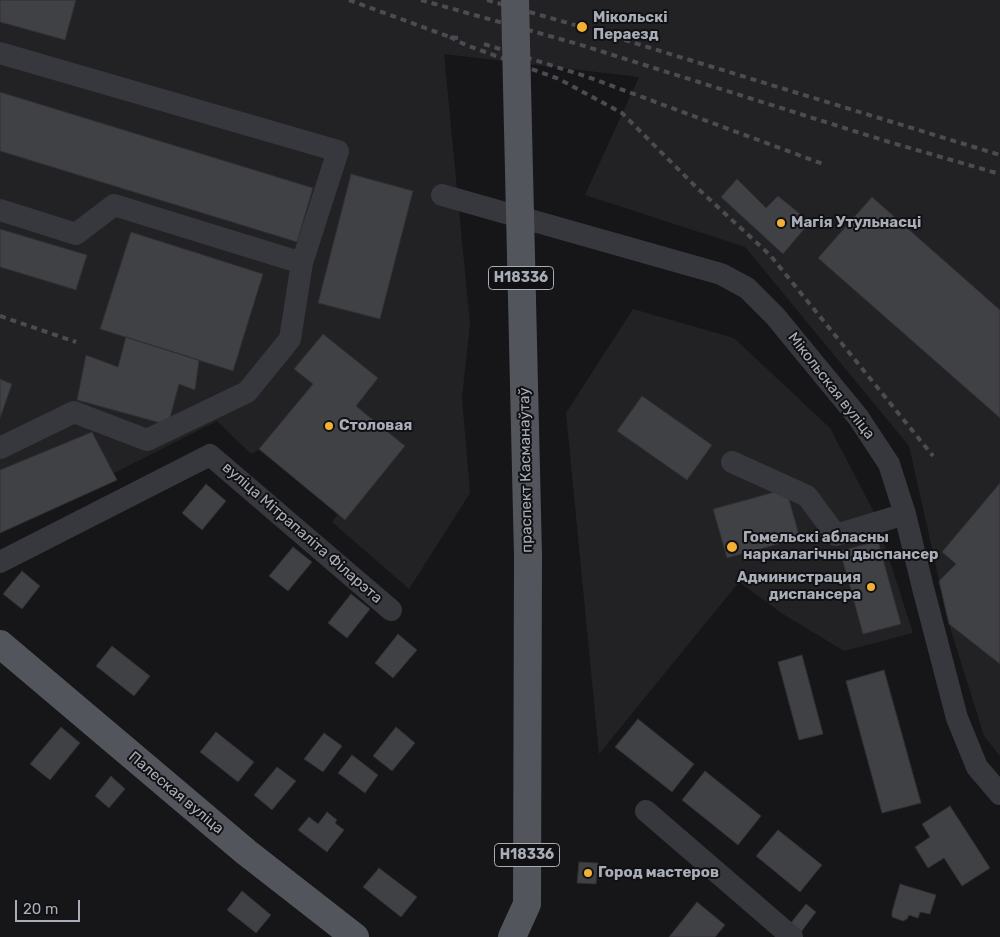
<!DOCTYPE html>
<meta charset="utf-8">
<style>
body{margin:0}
#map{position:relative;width:1000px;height:937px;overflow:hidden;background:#161618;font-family:Rubik,sans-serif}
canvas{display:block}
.scale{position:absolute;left:15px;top:900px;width:65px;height:22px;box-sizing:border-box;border:2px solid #a8adb8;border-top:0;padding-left:6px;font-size:15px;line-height:18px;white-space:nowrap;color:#a8adb8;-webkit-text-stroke:4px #111113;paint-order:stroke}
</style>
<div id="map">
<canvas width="1000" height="937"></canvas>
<div class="scale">20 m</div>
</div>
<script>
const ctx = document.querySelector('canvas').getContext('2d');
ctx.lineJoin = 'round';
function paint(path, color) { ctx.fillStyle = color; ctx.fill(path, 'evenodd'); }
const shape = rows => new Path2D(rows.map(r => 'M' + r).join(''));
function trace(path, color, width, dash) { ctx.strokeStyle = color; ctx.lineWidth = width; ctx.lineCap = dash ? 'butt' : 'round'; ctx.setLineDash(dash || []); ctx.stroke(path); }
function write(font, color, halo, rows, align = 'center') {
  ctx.font = font + ' Rubik,sans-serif'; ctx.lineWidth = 4; ctx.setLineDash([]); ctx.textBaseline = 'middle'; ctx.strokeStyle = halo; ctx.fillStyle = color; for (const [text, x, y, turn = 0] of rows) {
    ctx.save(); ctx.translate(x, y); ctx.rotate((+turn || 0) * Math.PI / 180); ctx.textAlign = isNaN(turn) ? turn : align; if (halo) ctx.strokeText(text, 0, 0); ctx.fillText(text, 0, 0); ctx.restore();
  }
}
const built = shape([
 [0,0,1000,0,1000,756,984,736,949,624,909,446,745,247,585,195,639,77,444,54,470,324,462,398,470,493,409,589,332,522,338,514,259,450,251,454,217,421,114,473,117,480,0,533],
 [633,309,734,338,830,428,874,512,913,633,844,651,783,614,739,582,599,754,566,413]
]);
const building = shape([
 [0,0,76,0,65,40,0,22,0,0],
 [0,92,313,188,297,242,0,151,0,92],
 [351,174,413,191,380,319,318,303,351,174],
 [737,179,766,208,778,196,810,222,783,254,721,197,737,179],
 [872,197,1000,310,1000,418,818,258,872,197],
 [0,229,87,255,76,290,0,267,0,229],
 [131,232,263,274,233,371,100,329,131,232],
 [323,334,378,378,356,406,405,446,345,520,259,449,313,384,294,369,323,334],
 [126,337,199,360,195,390,179,384,168,425,77,400,86,355,118,367,126,337],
 [0,379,12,384,0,418,0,379],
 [642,396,712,445,687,480,617,431,642,396],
 [92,432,117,480,0,533,0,470,92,432],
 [1000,483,1000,664,949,624,939,581,956,564,942,552,1000,483],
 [206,484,226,501,202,530,182,513,206,484],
 [786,489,800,538,727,558,713,509,786,489],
 [878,541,901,624,863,634,840,551,878,541],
 [293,547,312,562,288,591,269,576,293,547],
 [22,571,40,586,22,609,3,594,22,571],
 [351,594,370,609,347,638,328,623,351,594],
 [398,634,417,650,393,678,375,663,398,634],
 [112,646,150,676,134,696,96,666,112,646],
 [802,655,823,734,799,740,778,662,802,655],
 [884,670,921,803,882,813,846,681,884,670],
 [638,719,694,764,672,792,615,747,638,719],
 [61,727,80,743,50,780,30,764,61,727],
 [396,727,415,743,392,771,373,756,396,727],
 [216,732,254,762,238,782,200,752,216,732],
 [324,733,342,746,323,772,304,759,324,733],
 [352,755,378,775,365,793,338,773,352,755],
 [277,767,296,781,272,810,254,795,277,767],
 [705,771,761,816,738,845,682,800,705,771],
 [111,776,125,789,109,808,95,796,111,776],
 [950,806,990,868,962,886,944,858,928,868,915,847,930,837,922,824,950,806],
 [327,812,337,820,335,823,344,830,327,852,298,830,309,817,318,824,327,812],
 [778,830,822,865,800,892,756,856,778,830],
 [579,862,598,863,596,884,577,883,579,862],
 [379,868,417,897,401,917,363,887,379,868],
 [900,884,936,895,930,914,920,912,918,918,909,915,907,919,903,921,892,917,892,912,900,884],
 [242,891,271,915,256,933,227,910,242,891],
 [697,902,725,925,715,937,669,937,697,902],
 [806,904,816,912,801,932,790,924,806,904]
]);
const minor = shape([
 [0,53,338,151,302,263],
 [442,195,721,274,747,288,775,316,858,417,889,464,905,514,923,588,957,718,977,767,1000,794],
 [0,210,76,234,114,205,302,263,290,339,247,392,147,440,74,412,0,448],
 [732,462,807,496,836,535,905,514],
 [0,562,210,455,391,610],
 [646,811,792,937]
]);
const major = shape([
 [0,644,246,852,355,937],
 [512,937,527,904,528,556]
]);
const rail = shape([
 [349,0,450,37,458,38],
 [421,0,578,44,889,142,1000,174],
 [487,0,582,27,1000,155],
 [450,37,466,45,559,79,622,113,695,186,770,255,933,456],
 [484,44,588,77,823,164],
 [0,316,76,342]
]);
const majorBridge = shape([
 [515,0,528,556]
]);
const markers = [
 [582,27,6,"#f2b134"],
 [781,223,5,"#f2b134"],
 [329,426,5,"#f2b134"],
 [732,547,6,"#f2b134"],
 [871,587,5,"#f2b134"],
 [588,873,5,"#f2b134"]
];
const shields = [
 [521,278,65],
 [527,855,65]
];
const shieldNames = [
 ["Н18336",521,278],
 ["Н18336",527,855]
];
const poiNames = [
 ["Мікольскі",593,18],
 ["Пераезд",593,35],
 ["Магія Утульнасці",791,223],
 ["Столовая",339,426],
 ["Гомельскі абласны",743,538],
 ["наркалагічны дыспансер",743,555],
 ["Администрация",861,578,"right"],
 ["диспансера",861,595,"right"],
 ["Город мастеров",598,873]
];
const streetNames = [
 ["Мікольская вуліца",831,386,52],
 ["праспект Касманаўтаў",526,470,-91],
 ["вуліца Мітрапаліта Філарэта",302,533,41],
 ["Палеская вуліца",176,793,40]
];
paint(built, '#222225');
paint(building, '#404145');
trace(building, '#303034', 1);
trace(minor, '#37383d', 22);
trace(major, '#53555c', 28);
trace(rail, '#4a4c52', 4, [6, 5]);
trace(majorBridge, '#53555c', 28);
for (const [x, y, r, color] of markers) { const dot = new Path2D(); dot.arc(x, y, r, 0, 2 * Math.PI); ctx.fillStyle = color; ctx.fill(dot); trace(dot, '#111113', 2); }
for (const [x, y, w] of shields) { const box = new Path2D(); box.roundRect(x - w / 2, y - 11.5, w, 23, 4); ctx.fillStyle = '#111113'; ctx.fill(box); trace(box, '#a8adb8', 1); }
write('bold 14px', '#a8adb8', null, shieldNames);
write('bold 15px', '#a8adb8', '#111113', poiNames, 'left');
write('15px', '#a8adb8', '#111113', streetNames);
</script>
